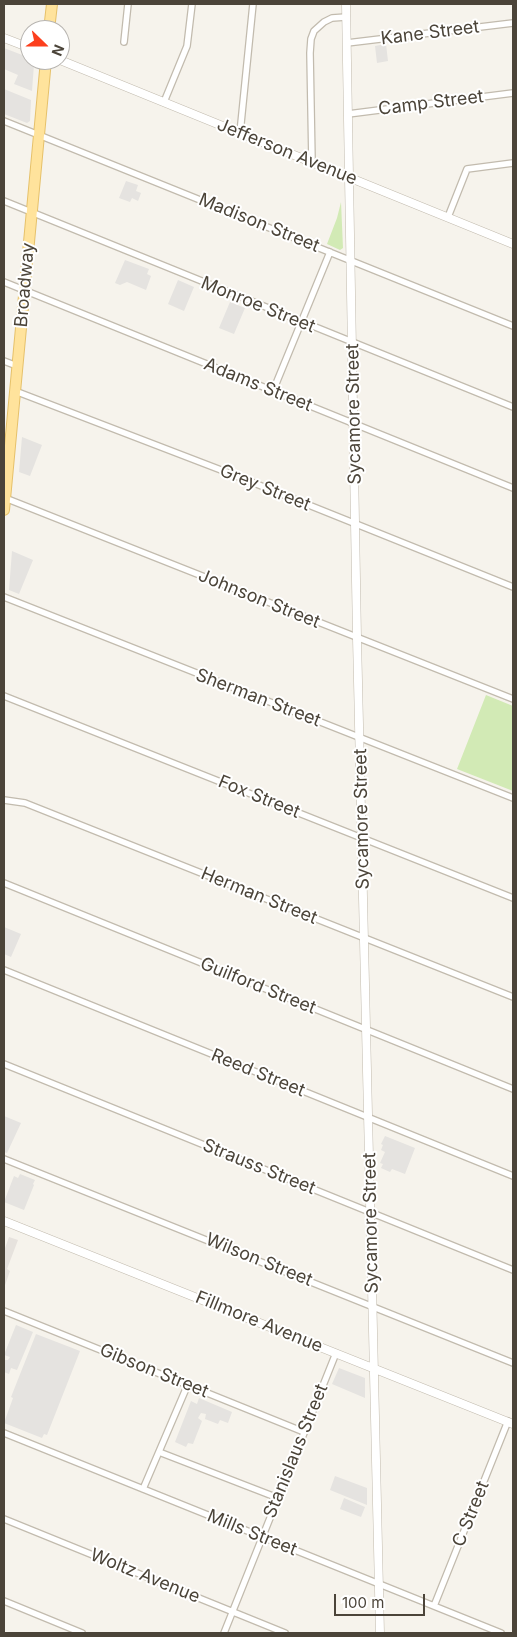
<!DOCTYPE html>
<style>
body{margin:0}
#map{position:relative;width:517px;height:1637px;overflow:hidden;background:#f6f3ec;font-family:Inter,sans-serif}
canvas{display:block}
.frame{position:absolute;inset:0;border:5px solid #4b4439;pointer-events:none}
.north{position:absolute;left:20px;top:20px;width:50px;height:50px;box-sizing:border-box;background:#fff;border:1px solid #b7b4b0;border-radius:50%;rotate:112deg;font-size:14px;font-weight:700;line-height:20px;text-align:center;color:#4b4439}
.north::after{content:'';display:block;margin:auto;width:18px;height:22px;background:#fc3f1d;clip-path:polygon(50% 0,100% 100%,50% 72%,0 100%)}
.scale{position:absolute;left:334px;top:1594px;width:91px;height:22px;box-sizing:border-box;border:2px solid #4b4439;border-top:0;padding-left:6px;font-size:15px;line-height:18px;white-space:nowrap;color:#4b4439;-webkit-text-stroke:4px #fff;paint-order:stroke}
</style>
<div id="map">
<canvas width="517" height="1637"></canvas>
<div class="frame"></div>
<div class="north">N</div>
<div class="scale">100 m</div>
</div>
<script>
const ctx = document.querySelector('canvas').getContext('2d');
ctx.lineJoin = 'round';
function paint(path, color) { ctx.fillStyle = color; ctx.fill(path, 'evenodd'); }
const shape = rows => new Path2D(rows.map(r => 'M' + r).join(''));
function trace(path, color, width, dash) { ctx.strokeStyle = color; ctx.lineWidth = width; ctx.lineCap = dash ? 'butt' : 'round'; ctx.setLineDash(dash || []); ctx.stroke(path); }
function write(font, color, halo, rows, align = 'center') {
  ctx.font = font + ' Inter,sans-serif'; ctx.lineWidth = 4; ctx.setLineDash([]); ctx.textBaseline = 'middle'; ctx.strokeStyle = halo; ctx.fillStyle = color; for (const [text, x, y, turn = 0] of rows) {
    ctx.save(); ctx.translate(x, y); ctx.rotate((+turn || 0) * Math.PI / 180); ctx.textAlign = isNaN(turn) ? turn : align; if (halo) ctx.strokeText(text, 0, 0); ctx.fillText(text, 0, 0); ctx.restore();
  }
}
const industrial = shape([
 [9,1237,18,1240,7,1269,10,1271,4,1288,4,1251]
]);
const green = shape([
 [341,202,343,248,340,250,327,244,337,218],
 [486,695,513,706,513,791,457,769]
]);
const parking = shape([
 [386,44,388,61,377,63,375,46],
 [4,48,30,58,30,62,34,64,32,91,14,84,18,75,4,69],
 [4,89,31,100,30,121,27,123,4,114],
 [126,181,138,185,136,191,141,193,138,201,132,198,130,202,119,198],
 [125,260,149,269,147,274,151,276,146,290,127,282,120,285,115,283],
 [178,280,194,287,184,311,168,304],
 [230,302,245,308,234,334,219,328],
 [22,437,42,445,30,476,19,472],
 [12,551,33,560,19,594,9,590],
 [4,927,21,934,11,957,4,954],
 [4,1116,21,1123,7,1153,4,1152],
 [385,1136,415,1148,405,1174,392,1169,390,1172,381,1168,383,1164,380,1163,385,1152,381,1150,383,1145,381,1144],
 [20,1174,35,1180,33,1184,34,1185,24,1210,4,1202,14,1176,18,1178],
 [16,1325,33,1332,17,1370,11,1368,9,1374,4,1372,4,1360,8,1360,10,1357,4,1355],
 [36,1334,80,1351,47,1435,44,1434,42,1438,4,1423,13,1398,11,1397],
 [339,1368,365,1378,365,1398,332,1384],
 [199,1398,232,1412,228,1423,220,1420,218,1424,205,1419,206,1414,201,1413,198,1418,202,1421,193,1444,188,1443,186,1447,175,1442,191,1401,197,1404],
 [335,1476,367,1488,367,1505,330,1490],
 [344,1498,365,1507,361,1517,340,1509]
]);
const minor = shape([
 [124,42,128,4],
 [347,43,513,23],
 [164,102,187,46,192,4],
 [348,114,513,93],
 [4,121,513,326],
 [240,133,253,4],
 [312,162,310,53,311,39,314,31,324,22,332,18,346,17],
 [4,201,513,407],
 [448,217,467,169,513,163],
 [4,282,513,488],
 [4,361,17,366],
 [15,391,234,475,513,587],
 [273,391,330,252],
 [5,498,513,699],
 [4,597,513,798],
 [4,696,513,898],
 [4,800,25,803,513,997],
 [4,883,513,1089],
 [4,970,513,1176],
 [4,1064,513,1270],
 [4,1159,513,1363],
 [4,1311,304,1432],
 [4,1433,501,1633],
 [159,1452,278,1498],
 [143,1489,188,1384],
 [4,1519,285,1633],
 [4,1601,82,1633],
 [434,1606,508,1421],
 [224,1633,336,1353]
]);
const tertiary = shape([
 [346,4,357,638,380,1633],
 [4,38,30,48],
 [60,60,513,244],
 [4,1221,513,1424]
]);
const primary = shape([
 [49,30,52,4],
 [4,510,46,60]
]);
const streetNames = [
 ["Kane Street",430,33,-7],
 ["Camp Street",431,103,-7],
 ["Jefferson Avenue",287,152,22],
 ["Madison Street",259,223,22],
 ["Broadway",25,285,-85],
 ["Monroe Street",258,305,22],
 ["Adams Street",258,385,22],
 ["Sycamore Street",354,414,-91],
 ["Grey Street",265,488,22],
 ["Johnson Street",259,599,22],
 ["Sherman Street",258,698,21],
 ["Fox Street",259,797,22],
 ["Sycamore Street",362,819,-91],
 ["Herman Street",259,896,22],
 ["Guilford Street",258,986,22],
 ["Reed Street",258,1073,22],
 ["Strauss Street",259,1167,22],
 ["Sycamore Street",371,1223,-91],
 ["Wilson Street",259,1260,22],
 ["Fillmore Avenue",259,1322,22],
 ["Gibson Street",154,1371,22],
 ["Stanislaus Street",296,1451,-68],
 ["C Street",471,1514,-68],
 ["Mills Street",252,1533,22],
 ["Woltz Avenue",145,1576,22]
];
paint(industrial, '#e6e2dd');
paint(green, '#d2eab5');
paint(parking, '#e5e3e0');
trace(minor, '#c2bbae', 8);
trace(tertiary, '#c2bbae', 9);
trace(primary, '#e6c16a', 12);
trace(minor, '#fff', 5.5);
trace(tertiary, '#fff', 8);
trace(primary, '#ffe39c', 10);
write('18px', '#4b4439', '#fff', streetNames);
</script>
